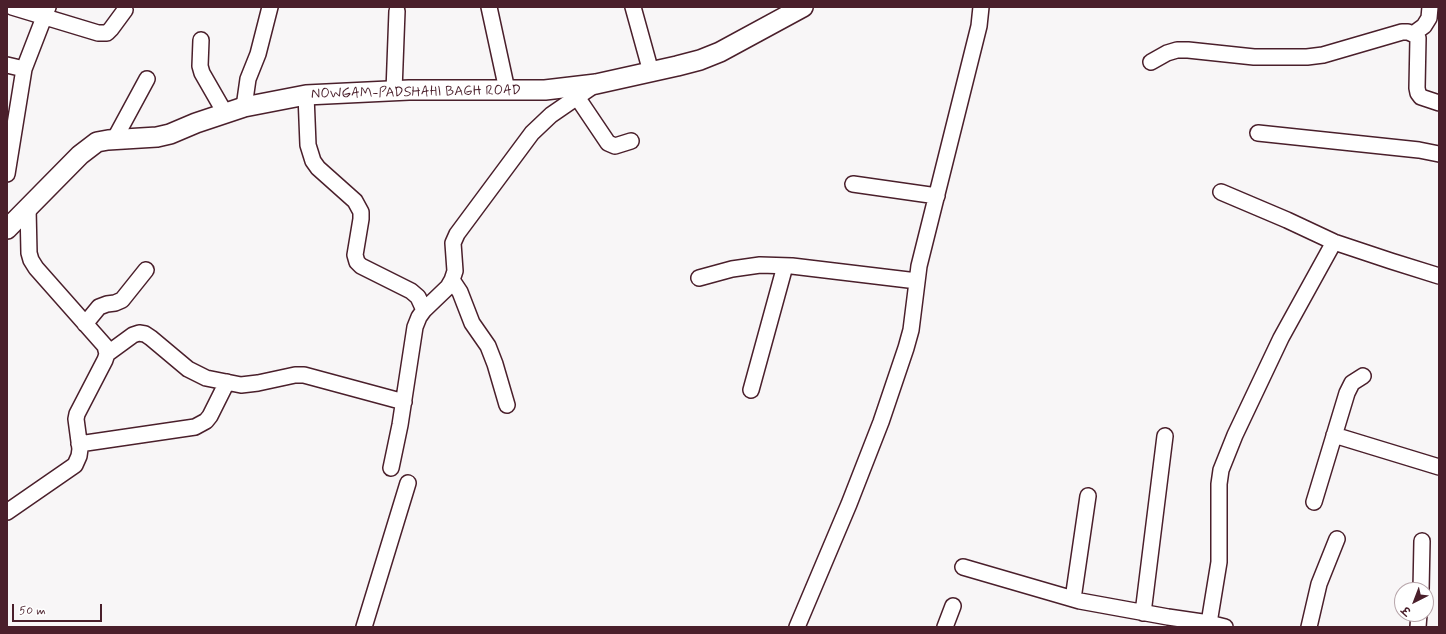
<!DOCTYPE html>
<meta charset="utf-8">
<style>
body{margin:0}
#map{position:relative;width:1446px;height:634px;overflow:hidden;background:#f8f6f7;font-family:Mynerve,"Playpen Sans Deva",sans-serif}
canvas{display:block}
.frame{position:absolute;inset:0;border:8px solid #4a1f2b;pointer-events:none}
.north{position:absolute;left:1394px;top:582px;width:40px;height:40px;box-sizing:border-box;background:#fff;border:1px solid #b7a5aa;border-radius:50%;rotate:222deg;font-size:11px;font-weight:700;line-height:16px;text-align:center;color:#4a1f2b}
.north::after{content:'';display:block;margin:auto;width:14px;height:18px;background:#4a1f2b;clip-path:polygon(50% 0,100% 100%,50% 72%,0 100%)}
.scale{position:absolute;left:12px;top:604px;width:90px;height:18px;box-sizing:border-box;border:2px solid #4a1f2b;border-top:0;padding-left:5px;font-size:12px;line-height:14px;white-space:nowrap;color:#4a1f2b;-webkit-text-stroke:3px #fff;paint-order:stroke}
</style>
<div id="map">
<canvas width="1446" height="634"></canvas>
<div class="frame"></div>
<div class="north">उ</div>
<div class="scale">50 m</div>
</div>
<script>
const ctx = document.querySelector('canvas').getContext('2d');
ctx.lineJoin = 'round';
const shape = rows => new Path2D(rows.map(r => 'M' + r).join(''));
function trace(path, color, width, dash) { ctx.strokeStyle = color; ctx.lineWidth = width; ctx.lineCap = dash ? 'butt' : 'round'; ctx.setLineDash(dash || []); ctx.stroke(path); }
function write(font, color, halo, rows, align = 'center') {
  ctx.font = font + ' Mynerve,sans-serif'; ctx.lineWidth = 3.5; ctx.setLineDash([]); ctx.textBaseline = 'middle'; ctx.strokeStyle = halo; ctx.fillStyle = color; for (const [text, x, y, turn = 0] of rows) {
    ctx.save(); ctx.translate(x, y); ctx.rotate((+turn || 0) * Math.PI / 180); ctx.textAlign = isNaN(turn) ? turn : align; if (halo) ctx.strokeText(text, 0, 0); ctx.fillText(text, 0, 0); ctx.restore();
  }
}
const minor = shape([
 [12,7,98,33,107,33,111,29,125,10],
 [489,7,507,90],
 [633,7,651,72],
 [1413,34,1424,26,1429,18,1430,7],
 [201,40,200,66,202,73,225,113],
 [1151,62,1167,53,1177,50,1188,50,1254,57,1307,57,1323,55,1402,32,1408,32,1417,36,1418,38,1417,88,1418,93,1421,97,1439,103],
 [7,65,24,69],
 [394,91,397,11],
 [306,95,308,145,313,161,318,168,355,201,361,212,361,219,355,255,357,262,361,266,411,291,418,297,424,310],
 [577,97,608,143,615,146,631,141],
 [244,107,248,79,258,54,270,7],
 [1258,133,1419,150,1439,154],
 [114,140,147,79],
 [7,174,24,69,48,7],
 [853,184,937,196],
 [1221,192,1287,220,1334,242,1391,261,1439,276],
 [699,278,732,269,760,265,792,266,917,281],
 [452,280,460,292,472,323,488,346,495,364,507,405],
 [85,324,99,307,107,304,115,303,122,300,146,270],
 [107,354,133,335,139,333,145,334,151,338,188,369,206,378,241,385,258,383,295,375,304,375,404,402],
 [751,390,785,266],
 [1334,435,1439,467],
 [79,444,195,427,206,421,210,416,227,382],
 [391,468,400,425,415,327,419,317,424,310,448,287,452,280,455,271,453,243,457,234,532,133,551,115,596,84],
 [1314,502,1347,393,1352,383,1363,376],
 [7,512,75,465,79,456,80,449,76,419,77,414,105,360,107,354,105,346,36,268,31,260,29,253,28,208],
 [963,567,1080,601,1168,617,1209,623,1225,627],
 [1421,590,1422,541],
 [1073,599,1088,496],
 [1143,613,1165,436],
 [1209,623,1219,562,1219,484,1221,470,1235,435,1281,338,1334,242],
 [364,627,408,483],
 [797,627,849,504,881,422,906,348,911,330,919,266,979,26,981,7],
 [945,627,953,606],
 [1309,627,1319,584,1337,539],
 [1418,627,1419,614]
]);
const major = shape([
 [7,229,80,155,97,142,108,140,157,137,170,134,196,123,244,107,306,95,409,90,545,90,596,84,677,66,700,60,720,52,803,7]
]);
const streetNames = [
 ["NOWGAM-PADSHAHI BAGH ROAD",416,93,-1]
];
trace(minor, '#4a1f2b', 18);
trace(major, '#4a1f2b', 22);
trace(minor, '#fff', 15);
trace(major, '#fff', 19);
write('14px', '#4a1f2b', '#fff', streetNames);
</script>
